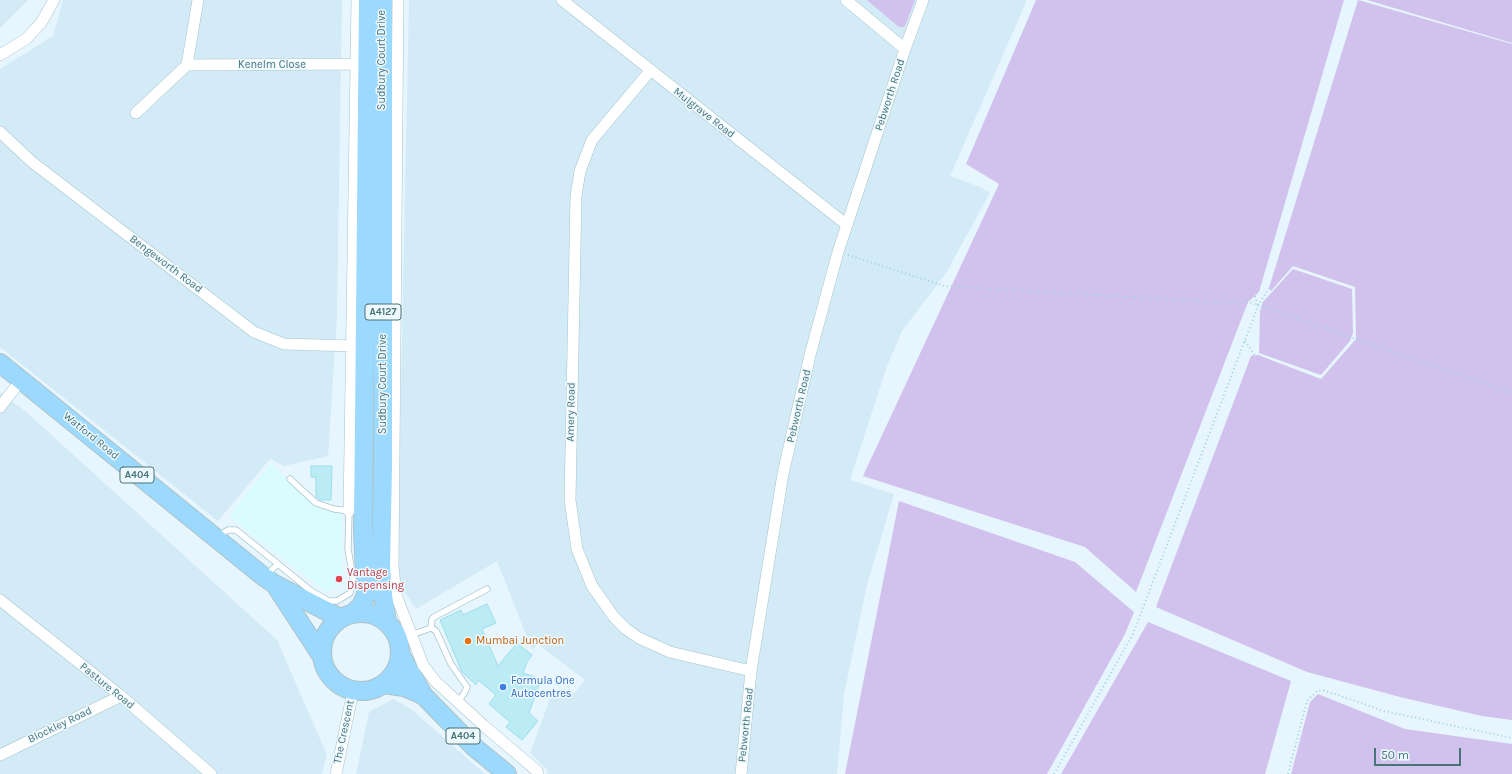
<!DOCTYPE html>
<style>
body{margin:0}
#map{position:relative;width:1512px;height:774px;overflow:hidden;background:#e6f5fe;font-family:Karla,sans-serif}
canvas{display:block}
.scale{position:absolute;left:1374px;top:748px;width:87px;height:18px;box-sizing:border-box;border:2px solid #487479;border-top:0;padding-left:5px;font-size:12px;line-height:14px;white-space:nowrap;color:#487479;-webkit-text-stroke:3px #edf9ff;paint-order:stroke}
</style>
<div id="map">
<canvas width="1512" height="774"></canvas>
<div class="scale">50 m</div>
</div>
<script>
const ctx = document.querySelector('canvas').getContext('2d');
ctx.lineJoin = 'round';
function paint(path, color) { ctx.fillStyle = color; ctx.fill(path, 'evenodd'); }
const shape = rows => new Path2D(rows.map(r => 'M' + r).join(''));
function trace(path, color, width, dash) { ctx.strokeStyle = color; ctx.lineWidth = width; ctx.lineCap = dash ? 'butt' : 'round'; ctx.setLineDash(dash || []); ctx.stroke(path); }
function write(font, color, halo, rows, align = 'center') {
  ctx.font = font + ' Karla,sans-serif'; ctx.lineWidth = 3; ctx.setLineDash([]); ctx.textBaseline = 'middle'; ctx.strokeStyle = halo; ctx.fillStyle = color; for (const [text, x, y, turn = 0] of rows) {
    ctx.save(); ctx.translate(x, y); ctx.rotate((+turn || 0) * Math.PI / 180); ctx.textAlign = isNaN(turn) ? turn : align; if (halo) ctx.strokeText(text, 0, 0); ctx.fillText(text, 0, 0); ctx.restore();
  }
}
const residential = shape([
 [0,0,28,0,0,28],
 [63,0,342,0,337,315,328,456,284,466,270,459,218,521,0,347,0,69,53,36],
 [409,0,1027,0,950,176,980,187,990,193,946,273,902,331,887,366,850,480,894,494,867,585,844,694,837,774,547,774,548,771,530,753,554,688,569,699,585,680,538,644,532,650,497,561,416,609,399,584,398,537],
 [0,393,24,410,277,640,327,755,322,774,0,774],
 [393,699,411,709,485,774,356,774,369,712]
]);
const commercial = shape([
 [271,463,309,501,342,515,343,584,326,592,229,516]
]);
const green = shape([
 [867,0,915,0,906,24,904,27,899,27],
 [1036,0,1344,0,1259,292,1248,302,1136,592,1085,547,863,476,999,184,966,164],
 [1358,0,1512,44,1512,720,1482,716,1400,697,1307,672,1156,607,1251,356,1258,355,1321,379,1356,339,1355,287,1293,266,1271,291,1269,288],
 [1367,0,1512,0,1512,43],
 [1293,269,1352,289,1353,333,1350,341,1321,375,1259,353,1260,311,1263,302],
 [899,501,1075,562,1134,612,1125,634,1047,774,845,774],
 [1148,622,1291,681,1265,774,1061,774],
 [1318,694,1405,729,1512,744,1512,774,1291,774,1310,702]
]);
const building = shape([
 [311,466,332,466,331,500,321,500,316,497,316,477,311,477,311,466],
 [487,604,496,623,482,629,498,666,517,643,532,655,527,662,523,673,541,679,529,713,538,721,522,740,506,727,510,722,489,704,496,695,478,680,476,685,462,672,440,620,461,610,463,615,487,604]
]);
const path = shape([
 [848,255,945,286,1232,303,1249,302,1512,393],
 [1255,296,1258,306],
 [1245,341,1255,356],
 [1054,774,1133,634,1258,306,1269,288],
 [1288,774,1307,701,1317,691,1323,690,1384,711,1512,738]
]);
const lane = shape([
 [290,479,316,503,334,509,349,511],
 [218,536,228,530,236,530,278,564],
 [266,575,278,564,311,591,329,601,337,601,350,593,353,579,348,549,349,511],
 [431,628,432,619,434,617,487,589],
 [411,635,431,628,436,631,451,664,467,687,465,692,458,702]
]);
const street = shape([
 [398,0,393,566,396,595,423,665,435,681,483,725,537,771,538,774],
 [562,0,847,225],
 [846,0,905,49],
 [0,55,26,39,41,23,54,0],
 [187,65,198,0],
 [650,71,592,140,580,171,576,196,570,500,577,549,592,586,614,617,626,629,639,638,670,652,751,671],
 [136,113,187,65,356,64],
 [0,132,32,162,254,332,284,344,353,346],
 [0,407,22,379],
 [349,511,357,0],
 [0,600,121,696,211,774],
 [0,755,121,696],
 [336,774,353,691],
 [741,774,751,671,783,474,810,355,838,252,905,49,923,0]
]);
const primary = shape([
 [383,0,383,465,381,567,383,595,387,623],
 [0,363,264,577,276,585,340,618],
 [276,586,321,655],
 '322 652a39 39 0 1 1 78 0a39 39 0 1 1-78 0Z',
 [353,613,361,606,366,595,363,530,368,0],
 [400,654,423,695,474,747,507,774],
 [384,684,404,687,423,695]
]);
const markers = [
 [339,579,4,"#e0444e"],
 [468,641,4,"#e8710a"],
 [503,687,4,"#3f7fe0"]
];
const shields = [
 [383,312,36],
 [137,475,34],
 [463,736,34]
];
const shieldNames = [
 ["A4127",383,312],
 ["A404",137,475],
 ["A404",463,736]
];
const streetNames = [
 ["Sudbury Court Drive",382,60,-90],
 ["Kenelm Close",272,65],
 ["Pebworth Road",890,95,-72],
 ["Mulgrave Road",704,113,38],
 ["Bengeworth Road",166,264,37],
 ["Sudbury Court Drive",383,384,-90],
 ["Pebworth Road",799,406,-77],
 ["Amery Road",571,412,-89],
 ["Watford Road",91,436,39],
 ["Pasture Road",107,686,39],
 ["Blockley Road",60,725,-26],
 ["Pebworth Road",746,725,-84],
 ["The Crescent",344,732,-78]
];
const healthNames = [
 ["Vantage",347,573],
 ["Dispensing",347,586]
];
const foodNames = [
 ["Mumbai Junction",476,641]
];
const shopNames = [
 ["Formula One",511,681],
 ["Autocentres",511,694]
];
paint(residential, '#d3ebf6');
paint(commercial, '#d9fdff');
paint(green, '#d1c2ed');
paint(building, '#bbecf5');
trace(building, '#9adee9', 1);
trace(lane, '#a5c4cc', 7);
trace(street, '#a5c4cc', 12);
trace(primary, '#aec2c4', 20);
trace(path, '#9ed2db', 2, [1, 3]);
trace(lane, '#fff', 5.5);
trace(street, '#fff', 11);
trace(primary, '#9bd9ff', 18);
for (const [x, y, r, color] of markers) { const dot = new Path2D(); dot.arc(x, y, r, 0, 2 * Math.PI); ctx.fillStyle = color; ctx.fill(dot); trace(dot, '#edf9ff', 1.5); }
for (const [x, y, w] of shields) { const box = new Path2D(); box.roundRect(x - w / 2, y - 8, w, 16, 3); ctx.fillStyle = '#edf9ff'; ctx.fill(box); trace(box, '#487479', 1); }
write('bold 10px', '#487479', null, shieldNames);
write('11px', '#487479', '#edf9ff', streetNames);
write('11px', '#be3a42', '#edf9ff', healthNames, 'left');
write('11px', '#c56008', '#edf9ff', foodNames, 'left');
write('11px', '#366cbe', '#edf9ff', shopNames, 'left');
</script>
